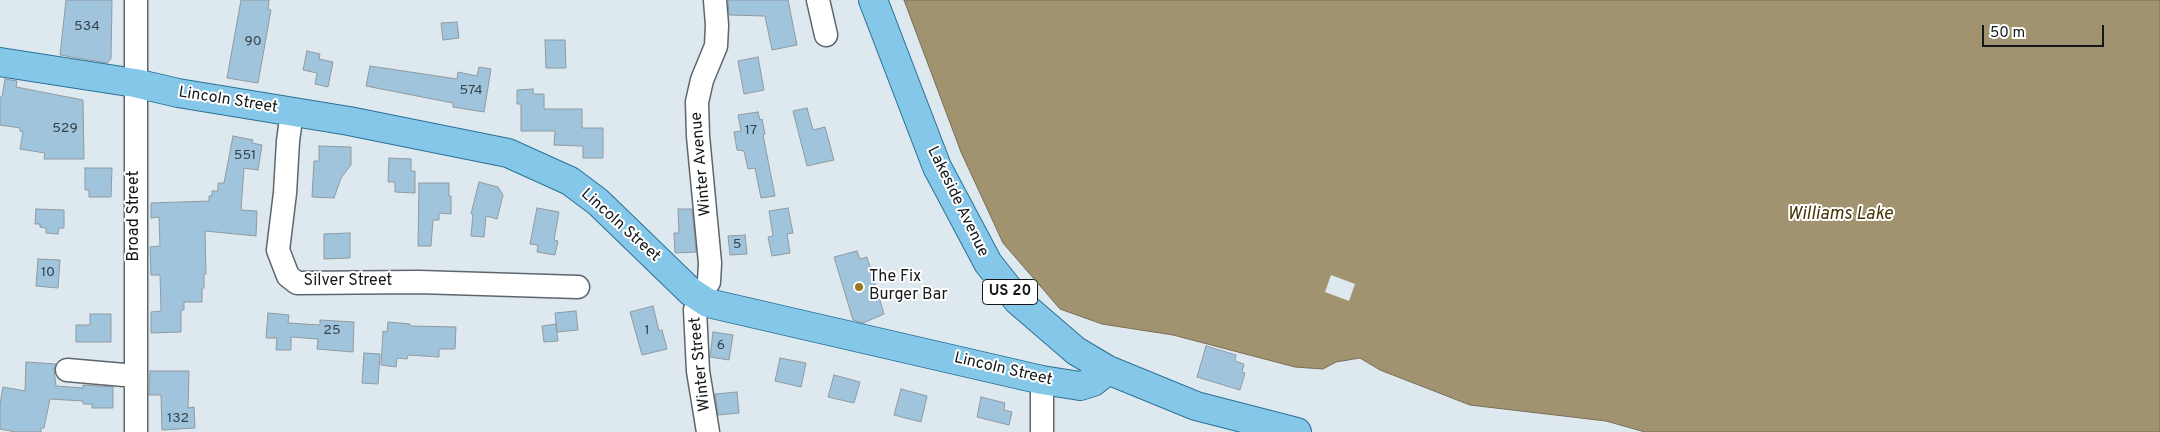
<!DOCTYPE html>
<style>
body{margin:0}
#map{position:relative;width:2160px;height:432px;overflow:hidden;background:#dee8ef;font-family:Overpass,sans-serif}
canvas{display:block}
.scale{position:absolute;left:1982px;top:25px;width:122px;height:22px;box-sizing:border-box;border:2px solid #14181a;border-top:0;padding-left:6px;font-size:15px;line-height:18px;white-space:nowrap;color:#14181a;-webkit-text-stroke:4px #fff;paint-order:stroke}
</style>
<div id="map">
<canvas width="2160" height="432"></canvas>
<div class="scale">50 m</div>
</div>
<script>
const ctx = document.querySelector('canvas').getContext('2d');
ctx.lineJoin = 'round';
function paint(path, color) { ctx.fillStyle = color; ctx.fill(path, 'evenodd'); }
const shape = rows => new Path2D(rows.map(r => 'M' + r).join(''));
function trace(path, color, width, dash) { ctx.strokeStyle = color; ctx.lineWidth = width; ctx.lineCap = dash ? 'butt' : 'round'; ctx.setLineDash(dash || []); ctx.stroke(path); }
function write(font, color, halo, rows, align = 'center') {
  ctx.font = font + ' Overpass,sans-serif'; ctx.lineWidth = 4; ctx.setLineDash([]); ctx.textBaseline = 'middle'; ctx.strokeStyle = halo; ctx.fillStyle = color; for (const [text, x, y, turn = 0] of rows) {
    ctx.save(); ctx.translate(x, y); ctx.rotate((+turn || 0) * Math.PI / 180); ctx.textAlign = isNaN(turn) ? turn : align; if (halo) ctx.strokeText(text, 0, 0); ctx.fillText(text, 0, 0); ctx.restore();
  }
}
const water = shape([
 [904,0,2160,0,2160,432,1645,432,1606,421,1470,405,1380,370,1360,358,1336,362,1323,369,1295,367,1173,335,1102,324,1060,309,1003,243,961,152,904,0]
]);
const pier = shape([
 [1331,275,1355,284,1349,301,1325,292]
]);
const building = shape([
 [66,0,112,0,111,59,107,63,60,55,66,0],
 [241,0,269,0,268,9,271,10,258,83,227,78,241,0],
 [728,0,788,0,797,45,772,50,765,16,729,15,728,0],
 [457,22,459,38,443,40,441,23,457,22],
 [545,40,565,40,566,68,546,68,545,40],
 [307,51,320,54,319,59,333,62,328,87,315,84,317,73,303,70,307,51],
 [758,57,764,90,744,94,738,61,758,57],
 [370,66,457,79,458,72,477,76,479,67,491,69,484,112,453,107,453,103,366,86,370,66],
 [5,79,17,81,16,87,83,100,84,159,44,159,45,153,20,149,23,132,20,131,20,128,0,125,0,97,2,97,5,79],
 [533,89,533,94,544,94,544,109,582,109,582,128,603,128,603,158,583,158,583,146,554,145,555,131,521,131,521,104,517,104,517,90,533,89],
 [807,108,813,130,825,127,834,160,807,166,793,111,807,108],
 [758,112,760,120,762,119,765,134,763,135,775,196,761,198,755,168,748,169,744,151,737,150,734,132,741,131,738,115,758,112],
 [233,136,253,140,252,143,262,145,258,170,244,168,241,210,257,211,256,236,205,231,206,274,204,274,204,288,202,288,202,302,184,302,184,310,181,310,181,332,151,333,151,312,161,311,160,275,151,275,150,247,160,246,159,217,151,218,151,203,209,201,209,196,212,196,212,191,218,191,218,183,224,183,233,136],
 [319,146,351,147,351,165,341,178,334,198,312,197,314,161,319,161,319,146],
 [389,158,411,159,411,171,415,171,415,193,395,192,395,182,388,182,389,158],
 [85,168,112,168,111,197,89,197,89,190,85,190,85,168],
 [479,182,498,187,503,195,497,219,486,216,484,237,471,236,473,214,471,214,479,182],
 [419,183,449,183,449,196,451,196,451,214,439,213,439,220,433,220,431,246,418,246,419,183],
 [537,208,559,212,554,240,558,241,555,255,537,252,538,245,530,244,537,208],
 [788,208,793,233,787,234,790,253,772,256,768,237,773,236,769,211,788,208],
 [36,209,64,210,64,228,59,228,58,234,46,233,46,228,40,227,40,224,35,224,36,209],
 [678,209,692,209,696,252,675,253,674,233,679,233,678,209],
 [350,233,350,258,324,259,324,234,350,233],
 [745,235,747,254,730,255,728,236,745,235],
 [857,251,860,259,867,257,884,314,863,323,853,320,834,257,857,251],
 [38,259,60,260,58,288,36,286,38,259],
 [653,306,659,331,662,330,667,349,642,355,630,312,653,306],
 [576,311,578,330,557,332,555,313,576,311],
 [268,313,289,315,288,323,320,325,320,320,354,322,353,352,317,349,318,339,291,337,291,350,276,350,277,338,266,338,268,313],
 [90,314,111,314,111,342,76,342,76,325,90,325,90,314],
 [388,322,410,324,410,326,456,327,455,349,439,349,439,357,408,355,407,359,397,358,396,367,381,365,383,331,387,332,388,322],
 [556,324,558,341,544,342,542,326,556,324],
 [713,332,733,335,729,360,710,357,713,332],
 [1206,346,1236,355,1235,361,1244,364,1242,372,1245,373,1240,390,1197,377,1206,346],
 [364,353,380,354,378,384,362,383,364,353],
 [780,358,806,363,801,387,775,381,780,358],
 [26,362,56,364,54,369,56,386,83,388,83,385,113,387,113,408,92,408,92,404,83,404,83,401,50,399,44,428,41,428,41,432,16,432,0,429,0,404,3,387,25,391,26,362],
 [150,371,189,371,188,408,194,407,195,428,162,430,161,395,149,395,150,371],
 [834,375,860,382,854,403,828,397,834,375],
 [901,389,927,396,921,422,894,415,901,389],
 [737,392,739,413,718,415,715,394,737,392],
 [981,397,1005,403,1004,410,1012,412,1009,425,977,417,981,397]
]);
const minor = shape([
 [136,0,136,432],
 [818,0,826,35],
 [292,112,288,141,285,193,278,250,288,276,297,283,419,282,578,287],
 [67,370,136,376],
 [708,432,698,371,695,310,699,297,709,282,710,263,698,136,697,102,702,80,716,46,717,25,715,0],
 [1042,432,1042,380]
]);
const major = shape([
 [873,0,937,167,988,263,1018,301,1076,351,1108,370,1196,406,1297,432],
 [0,62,135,83,178,93,349,121,508,153,570,181,598,202,691,292,708,303,1042,380,1080,386,1093,382,1108,370]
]);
const markers = [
 [859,287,5,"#987720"]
];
const numberNames = [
 ["534",87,27],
 ["90",253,42],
 ["574",471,91],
 ["529",65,129],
 ["17",751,131],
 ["551",245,156],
 ["5",737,245],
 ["10",48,273],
 ["25",332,331],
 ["1",647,331],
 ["6",721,346],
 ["132",178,419]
];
const shields = [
 [1010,292,55]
];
const shieldNames = [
 ["US 20",1010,292]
];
const streetNames = [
 ["Lincoln Street",228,101,9],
 ["Winter Avenue",702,164,-95],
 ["Lakeside Avenue",957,202,64],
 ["Broad Street",135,216,-90],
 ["Lincoln Street",620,226,42],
 ["Silver Street",348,282],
 ["Winter Street",701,364,-96],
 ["Lincoln Street",1003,370,13]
];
const poiNames = [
 ["The Fix",869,278],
 ["Burger Bar",869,296]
];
const waterNames = [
 ["Williams Lake",1840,215]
];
paint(water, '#a29370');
trace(water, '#776e56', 1);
paint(pier, '#dee8ef');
paint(building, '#9fc4dc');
trace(building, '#909aa0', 1);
trace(minor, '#5e666c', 25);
trace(major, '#297197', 30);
trace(minor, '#fff', 22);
trace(major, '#85c7e9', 28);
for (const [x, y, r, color] of markers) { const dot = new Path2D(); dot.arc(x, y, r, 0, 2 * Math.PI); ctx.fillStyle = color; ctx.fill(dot); trace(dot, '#fff', 2); }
write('14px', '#37434a', null, numberNames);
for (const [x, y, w] of shields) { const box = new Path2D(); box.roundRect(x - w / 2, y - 12.5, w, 25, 4); ctx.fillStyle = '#fff'; ctx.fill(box); trace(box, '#14181a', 1); }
write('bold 15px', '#14181a', null, shieldNames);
write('16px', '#14181a', '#fff', streetNames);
write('16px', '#14181a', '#fff', poiNames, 'left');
write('italic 18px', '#453303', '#fff', waterNames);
</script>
